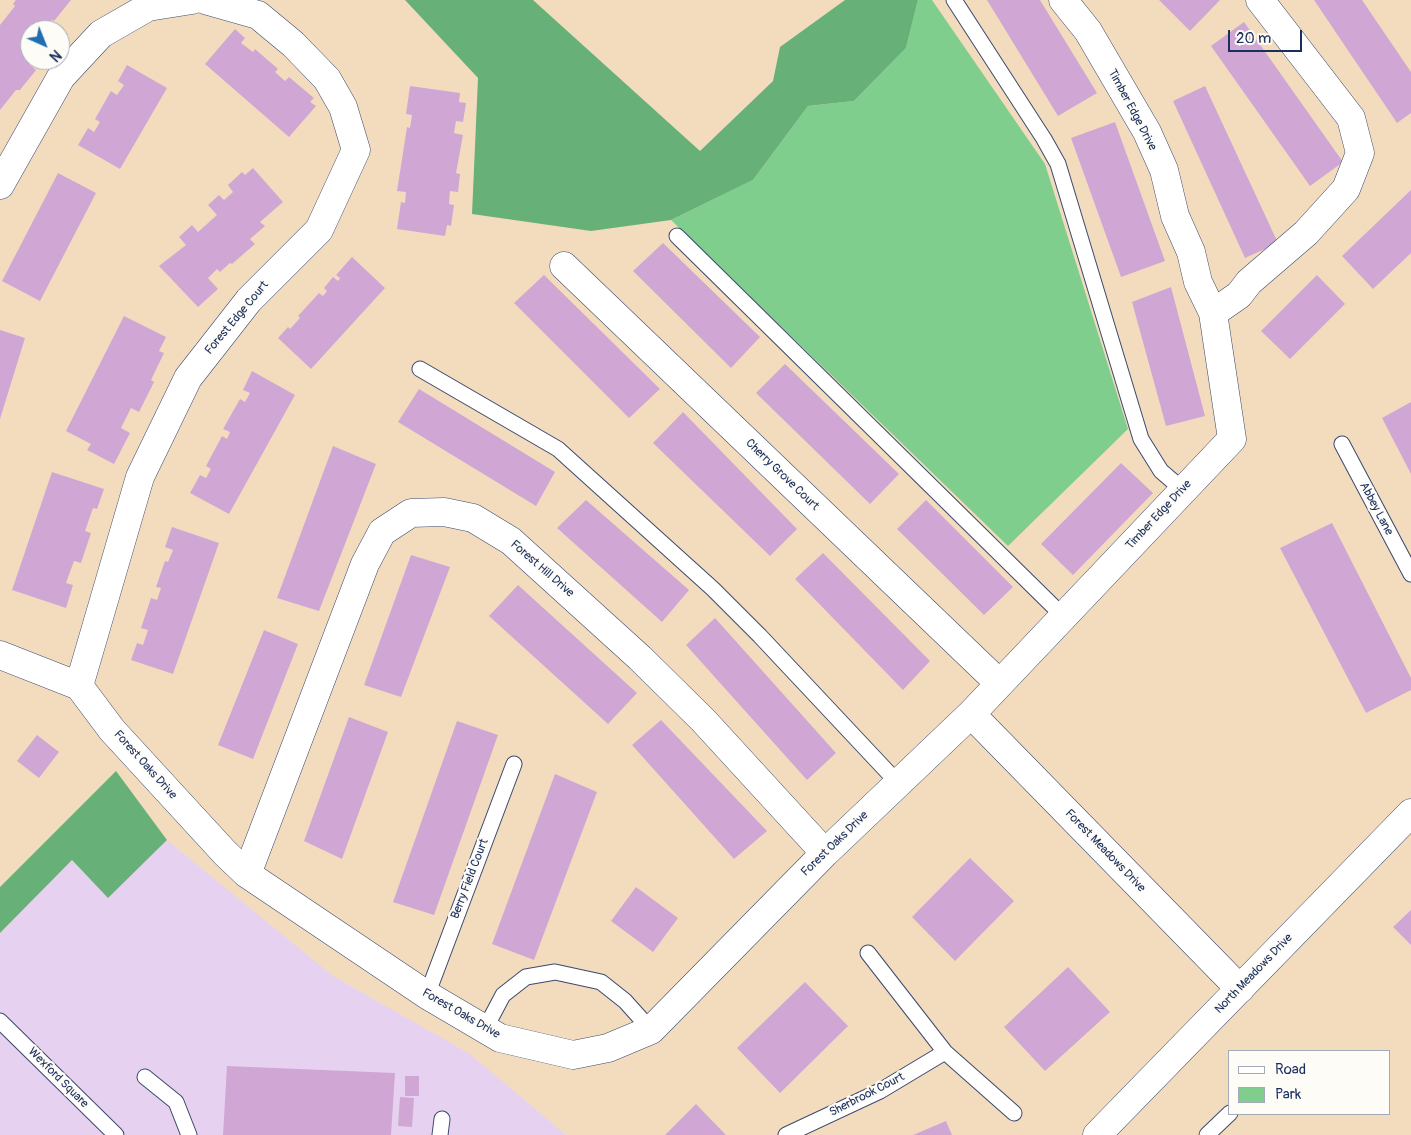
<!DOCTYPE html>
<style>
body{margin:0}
#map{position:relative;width:1411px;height:1135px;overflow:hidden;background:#f3dcbe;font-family:Pangolin,sans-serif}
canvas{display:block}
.legend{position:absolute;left:1228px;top:1050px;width:162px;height:65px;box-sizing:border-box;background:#fdfcf7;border:1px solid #a3aaba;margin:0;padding:6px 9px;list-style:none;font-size:15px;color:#1b2f5e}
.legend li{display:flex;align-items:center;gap:10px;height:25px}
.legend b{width:25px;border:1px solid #a3aaba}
.north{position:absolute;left:20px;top:20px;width:50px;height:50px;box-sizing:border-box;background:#fdfcf7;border:1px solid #a3aaba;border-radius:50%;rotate:136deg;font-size:14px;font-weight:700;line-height:20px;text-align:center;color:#1b2f5e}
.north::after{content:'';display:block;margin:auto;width:18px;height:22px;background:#1f6fb2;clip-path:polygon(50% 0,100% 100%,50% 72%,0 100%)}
.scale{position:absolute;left:1228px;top:30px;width:74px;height:22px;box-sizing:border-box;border:2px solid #1b2f5e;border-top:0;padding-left:6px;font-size:15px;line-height:18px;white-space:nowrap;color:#1b2f5e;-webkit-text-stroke:4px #fdfcf7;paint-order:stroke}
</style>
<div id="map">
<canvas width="1411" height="1135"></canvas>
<ul class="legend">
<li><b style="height:6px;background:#fff"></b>Road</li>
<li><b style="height:14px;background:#7fce8e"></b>Park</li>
</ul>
<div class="north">N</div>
<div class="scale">20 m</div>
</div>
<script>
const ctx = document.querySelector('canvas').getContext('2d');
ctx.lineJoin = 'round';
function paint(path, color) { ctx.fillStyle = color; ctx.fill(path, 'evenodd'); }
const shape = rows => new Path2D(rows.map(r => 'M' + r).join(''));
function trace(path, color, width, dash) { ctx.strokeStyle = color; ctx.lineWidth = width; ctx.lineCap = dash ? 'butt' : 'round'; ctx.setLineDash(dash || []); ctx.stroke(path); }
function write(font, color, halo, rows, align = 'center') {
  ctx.font = font + ' Pangolin,sans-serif'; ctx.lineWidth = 4.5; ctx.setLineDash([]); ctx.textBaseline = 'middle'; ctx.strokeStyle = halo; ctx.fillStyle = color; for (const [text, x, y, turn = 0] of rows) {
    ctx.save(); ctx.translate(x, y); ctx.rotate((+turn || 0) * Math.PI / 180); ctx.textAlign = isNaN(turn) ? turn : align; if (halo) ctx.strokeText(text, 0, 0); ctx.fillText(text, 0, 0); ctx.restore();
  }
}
const built = shape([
 [167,840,333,976,470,1054,566,1135,0,1135,0,933,72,860,108,897]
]);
const green = shape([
 [918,0,932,0,1045,164,1128,429,1008,546,671,220,753,180,808,106,854,101,906,48]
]);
const forest = shape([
 [405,0,533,0,700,151,773,81,780,47,845,0,918,0,906,48,854,101,808,106,753,180,671,220,591,231,472,214,478,78],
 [116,771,167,840,108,898,72,860,0,933,0,887]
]);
const building = shape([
 [16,0,71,0,54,21,52,20,48,24,55,30,30,30,30,60,32,60,29,64,36,70,20,90,16,90,0,110,0,25,15,6,13,4],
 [987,0,1040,0,1097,93,1058,116],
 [1159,0,1220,0,1190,31],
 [1314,0,1362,0,1411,72,1411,113,1397,123],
 [1244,22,1343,162,1310,186,1211,46],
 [235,29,245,38,241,43,253,52,255,49,278,69,275,72,285,81,289,77,314,98,310,102,316,106,289,137,205,64],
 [127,65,167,88,120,169,78,145,88,128,94,132,100,122,95,119,111,91,117,95,124,85,118,81],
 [410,86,460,93,459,102,466,103,463,122,456,121,454,133,463,135,456,173,460,174,458,192,450,191,449,204,454,205,451,226,447,225,445,236,397,229,401,202,405,203,406,192,397,191,407,127,410,128,412,115,406,114],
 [1205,86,1278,243,1245,258,1173,101],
 [1115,122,1165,261,1121,277,1071,138],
 [253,168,283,202,260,222,265,226,250,239,255,244,232,264,230,263,220,272,217,269,208,278,218,289,198,307,159,266,186,245,179,237,192,225,198,232,217,215,208,205,219,195,224,200,233,192,228,185,242,172,245,175],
 [58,173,96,193,40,301,2,281],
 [1411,190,1411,253,1373,289,1342,256],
 [663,243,760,337,731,368,633,271],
 [352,257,385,288,311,369,278,338,288,327,290,329,300,318,298,316,319,293,323,296,327,291,324,288,333,277,338,281,340,278,336,275],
 [544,275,660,389,629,418,514,303],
 [1317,275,1345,304,1290,359,1261,331],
 [1171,287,1205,416,1166,426,1132,302],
 [124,316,166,337,159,351,164,353,151,380,154,382,139,412,131,408,121,428,130,433,114,464,87,450,91,444,66,431],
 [0,330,25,338,0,419],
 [785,364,899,474,870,504,756,393],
 [252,371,295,395,229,514,190,493,200,475,206,478,211,469,206,466,222,436,227,439,230,432,223,429,240,399,245,402,250,393,243,390],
 [419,389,555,472,536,506,398,422],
 [1411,402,1411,474,1382,418],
 [683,412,797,529,770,556,653,443],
 [333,446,376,464,319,611,277,598],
 [1121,463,1153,493,1073,575,1041,544],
 [52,472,104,489,97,509,93,508,85,531,91,533,81,563,74,561,66,583,73,585,66,608,12,590],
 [586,500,689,590,662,622,557,528],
 [926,500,1013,587,984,615,897,529],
 [1332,523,1411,678,1411,690,1366,713,1280,548],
 [172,527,219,543,173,674,131,660,137,643,143,645,148,630,141,628,151,598,157,600,161,588,156,587,165,561,168,562,173,550,165,547],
 [823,553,930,661,903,690,795,579],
 [411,555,450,567,401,697,364,685],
 [518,585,637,693,608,724,489,616],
 [715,618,836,753,807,780,686,645],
 [264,630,298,644,253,759,218,745],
 [349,717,388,732,342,859,304,841],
 [661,720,767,831,734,859,632,745],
 [457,721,498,735,434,915,393,902],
 [37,735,59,752,39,778,17,761],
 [555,774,597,792,534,960,492,944],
 [970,858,1014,901,955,961,912,917],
 [636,887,678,918,653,952,611,921],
 [1411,910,1411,945,1393,927],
 [1068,967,1110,1012,1045,1071,1004,1027],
 [805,982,848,1026,780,1093,737,1048],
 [227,1066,395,1073,391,1135,223,1135],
 [405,1076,419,1076,419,1096,405,1096],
 [400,1097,414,1098,412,1127,398,1126],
 [696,1104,726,1135,665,1135],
 [946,1121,952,1135,913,1135]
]);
const service = shape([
 [954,0,1044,139,1058,164,1141,439,1161,471,1183,490],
 [677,236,1063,616],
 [420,369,558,449,713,589,760,636,898,783],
 [1342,444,1411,574],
 [427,995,514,764],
 [0,1021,116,1135],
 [485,1029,503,995,526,977,555,972,601,982,625,1001,651,1030],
 [945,1052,1014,1113],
 [145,1077,176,1102,189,1135],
 [440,1135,442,1119],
 [786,1135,880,1091,945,1052,868,953],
 [1207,1135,1230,1113]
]);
const minor = shape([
 [1063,0,1088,31,1147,132,1164,170,1175,216,1191,252,1198,282,1213,313,1239,295,1249,282,1306,233,1346,189,1360,153,1351,118,1260,0],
 [0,185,61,77,101,34,148,7,192,0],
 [564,266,999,683],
 [0,655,79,686,112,730,225,853,247,874,427,995,500,1038,573,1055,608,1048,651,1030,825,853,971,714,1232,439,1213,313],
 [79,686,140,477,188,378,249,300,319,230,356,150,343,107,327,79,293,44,258,15,205,0],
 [971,714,1240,989],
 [247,874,365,564,382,532,411,513,444,512,473,518,511,541,640,658,703,720,825,853],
 [1097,1135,1411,813]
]);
const streetNames = [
 ["Timber Edge Drive",1132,110,62],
 ["Forest Edge Court",237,318,-50],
 ["Cherry Grove Court",782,475,44],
 ["Abbey Lane",1376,509,62],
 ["Timber Edge Drive",1159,515,-47],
 ["Forest Hill Drive",542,569,41],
 ["Forest Oaks Drive",145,765,48],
 ["Forest Oaks Drive",835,844,-44],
 ["Forest Meadows Drive",1105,851,46],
 ["Berry Field Court",470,879,-69],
 ["North Meadows Drive",1254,974,-46],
 ["Forest Oaks Drive",461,1014,30],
 ["Wexford Square",58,1078,45],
 ["Sherbrook Court",867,1095,-27]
];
paint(built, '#e6d2f0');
paint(green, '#7fce8e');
paint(forest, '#67b179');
paint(building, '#d0a7d4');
trace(service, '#3b496c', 17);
trace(minor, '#3b496c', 29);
trace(service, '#fff', 15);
trace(minor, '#fff', 28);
write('12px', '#1b2f5e', '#fdfcf7', streetNames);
</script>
